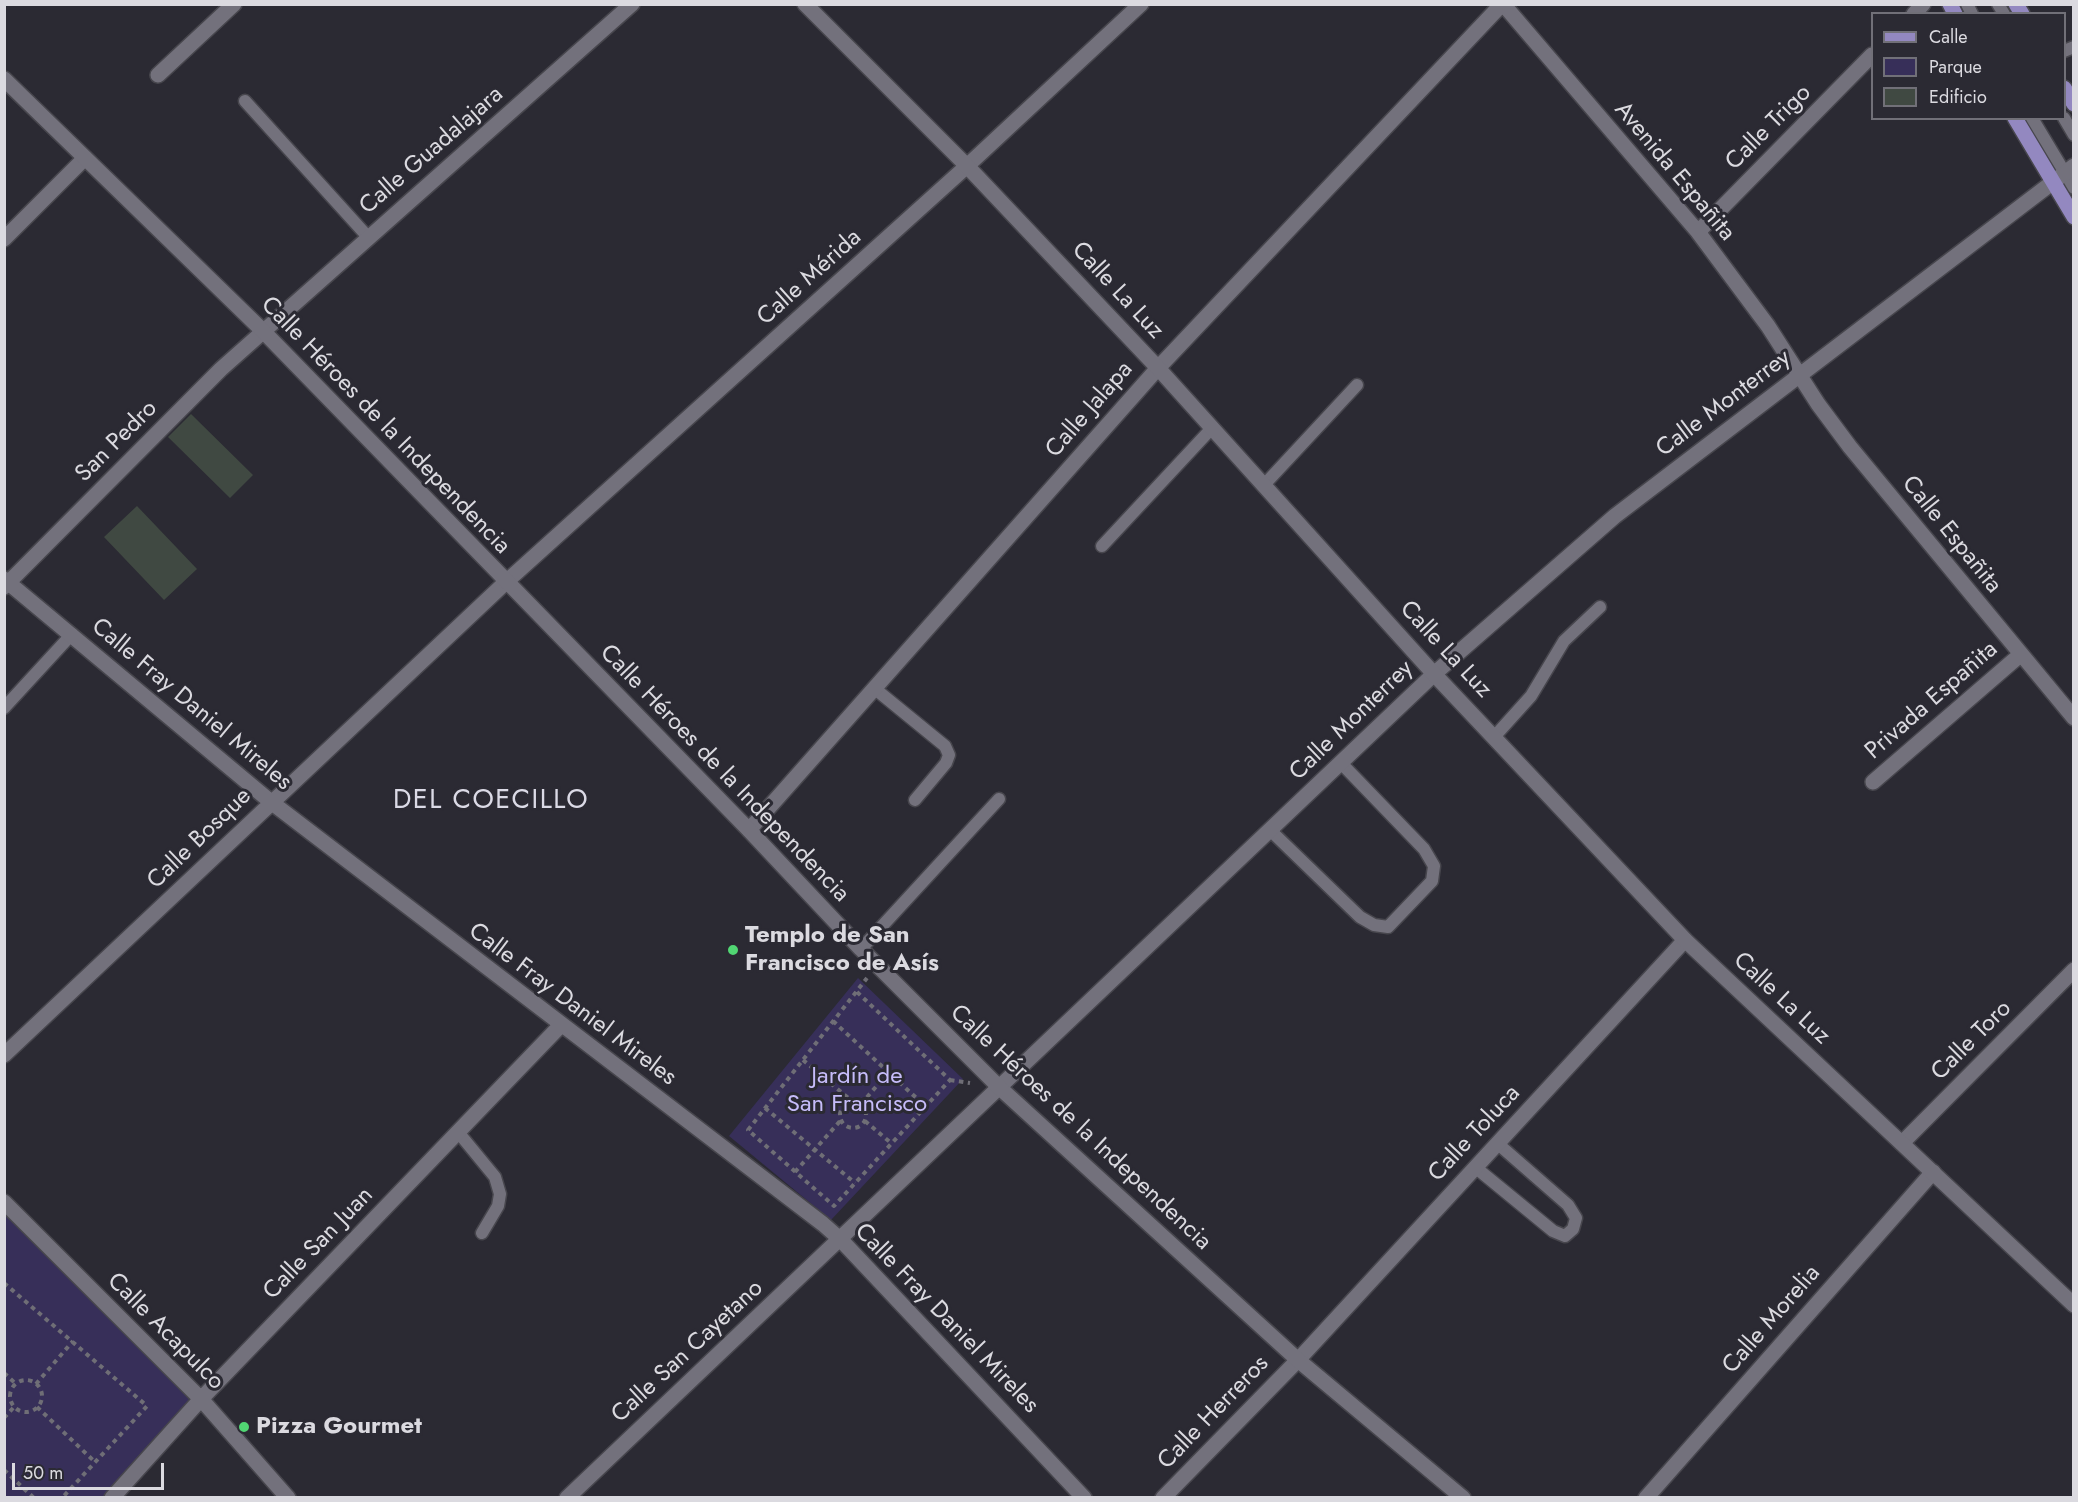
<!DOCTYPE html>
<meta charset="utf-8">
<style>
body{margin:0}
#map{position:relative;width:2078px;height:1502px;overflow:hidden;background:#2b2a33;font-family:Jost,sans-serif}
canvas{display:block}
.frame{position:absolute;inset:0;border:6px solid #dbdae0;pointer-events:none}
.legend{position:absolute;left:1871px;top:12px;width:195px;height:108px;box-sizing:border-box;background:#2b2a33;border:2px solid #717078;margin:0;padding:8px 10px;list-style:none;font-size:18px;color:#dbdae0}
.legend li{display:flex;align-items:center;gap:12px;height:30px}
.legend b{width:30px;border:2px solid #717078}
.scale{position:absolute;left:12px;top:1463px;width:152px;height:27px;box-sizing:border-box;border:3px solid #dbdae0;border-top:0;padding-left:8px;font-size:18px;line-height:21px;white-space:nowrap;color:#dbdae0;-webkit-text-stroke:4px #2b2a33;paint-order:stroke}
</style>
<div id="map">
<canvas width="2078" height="1502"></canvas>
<div class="frame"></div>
<ul class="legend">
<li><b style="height:8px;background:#9388c0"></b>Calle</li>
<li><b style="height:16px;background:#372f59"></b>Parque</li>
<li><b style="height:16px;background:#404942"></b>Edificio</li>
</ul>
<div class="scale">50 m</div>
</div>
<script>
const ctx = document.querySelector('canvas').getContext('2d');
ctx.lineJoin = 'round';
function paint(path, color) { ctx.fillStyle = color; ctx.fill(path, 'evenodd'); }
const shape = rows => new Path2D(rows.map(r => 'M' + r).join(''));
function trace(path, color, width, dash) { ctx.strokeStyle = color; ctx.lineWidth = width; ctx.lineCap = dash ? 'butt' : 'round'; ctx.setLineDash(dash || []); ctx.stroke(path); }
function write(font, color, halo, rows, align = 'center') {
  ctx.font = font + ' Jost,sans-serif'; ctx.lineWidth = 6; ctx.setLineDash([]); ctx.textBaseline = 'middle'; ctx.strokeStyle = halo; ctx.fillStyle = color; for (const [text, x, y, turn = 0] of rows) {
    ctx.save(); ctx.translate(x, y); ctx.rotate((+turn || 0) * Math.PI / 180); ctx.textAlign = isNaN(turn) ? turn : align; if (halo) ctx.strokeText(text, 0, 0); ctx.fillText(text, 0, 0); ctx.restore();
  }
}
const green = shape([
 [858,978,963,1079,831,1220,729,1136],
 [4,1204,199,1402,110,1497,5,1497]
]);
const building = shape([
 [191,414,253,475,230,498,168,437],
 [137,506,197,569,164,600,104,537]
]);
const path = shape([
 [857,992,950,1080,834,1206,748,1130,867,978],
 [833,1021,925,1106],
 [803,1060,853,1102],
 [950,1080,970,1083],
 '840 1115a13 13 0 1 1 26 0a13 13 0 1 1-26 0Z',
 [861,1104,888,1073],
 [765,1108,855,1183],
 [865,1121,891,1143],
 [795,1172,841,1120],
 [4,1283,147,1406,62,1498],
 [4,1373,16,1384],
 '10 1396a16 16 0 1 1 32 0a16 16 0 1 1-32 0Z',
 [36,1384,73,1341],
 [37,1407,95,1462],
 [4,1418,14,1407],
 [4,1470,34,1498]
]);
const lane = shape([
 [1967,4,1972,14],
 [1998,4,2004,14],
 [2064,51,2074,47],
 [245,101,368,237],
 [2032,118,2074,188],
 [2064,118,2074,135],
 [1264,485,1357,385],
 [1102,546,1212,428],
 [874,688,945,746,949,755,946,763,915,800],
 [4,708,72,634],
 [1495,736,1531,696,1564,641,1600,607],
 [1270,830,1360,917,1374,925,1388,927,1432,881,1434,866,1424,849,1341,763],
 [861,949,999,799],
 [458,1132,495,1177,500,1194,498,1206,482,1233],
 [1475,1167,1553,1231,1565,1236,1573,1229,1576,1218,1568,1205,1497,1143]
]);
const street = shape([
 [1503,4,1698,232,1768,326,1818,404,1850,447,2074,718],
 [1914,14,1923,4],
 [158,75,234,4],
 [1698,232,1872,55],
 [4,239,85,158],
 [4,579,271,802,823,1224,841,1240,1084,1498],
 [4,587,221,369,632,4],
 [1873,782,2020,655],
 [749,830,1158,368,1502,4],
 [4,1055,506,582,967,166,1141,4],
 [1902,1143,2074,970],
 [4,1202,201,1399,288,1498],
 [112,1498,201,1399,561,1025],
 [567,1498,1434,674,1615,516,2074,166],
 [1163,1498,1298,1360,1685,940],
 [1646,1498,1933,1172]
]);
const secondary = shape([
 [805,4,967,166,1158,368,1434,674,1685,940,2074,1305],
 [4,79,263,331,749,830,861,949,1000,1088,1298,1360,1463,1498]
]);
const primary = shape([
 [1950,4,1955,14],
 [2016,4,2022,14],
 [2064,88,2074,104],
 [2015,118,2074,217]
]);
const markers = [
 [733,950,6,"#51d673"],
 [244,1427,6,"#51d673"]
];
const streetNames = [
 ["Calle Trigo",1769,128,-45],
 ["Calle Guadalajara",432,151,-41],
 ["Avenida Españita",1674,172,50],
 ["Calle Mérida",810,278,-42],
 ["Calle La Luz",1117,291,47],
 ["Calle Monterrey",1724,404,-37],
 ["Calle Jalapa",1090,410,-49],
 ["Calle Héroes de la Independencia",385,426,46],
 ["San Pedro",117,442,-45],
 ["Calle Españita",1951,535,51],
 ["Calle La Luz",1445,650,47],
 ["Privada Españita",1932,701,-41],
 ["Calle Fray Daniel Mireles",191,705,40],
 ["Calle Monterrey",1352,721,-44],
 ["Calle Héroes de la Independencia",724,774,46],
 ["Calle Bosque",200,839,-44],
 ["Calle La Luz",1781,999,43],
 ["Calle Fray Daniel Mireles",572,1005,37],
 ["Calle Toro",1972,1041,-45],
 ["Calle Héroes de la Independencia",1080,1128,43],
 ["Calle Toluca",1475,1134,-47],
 ["Calle San Juan",319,1244,-46],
 ["Calle Fray Daniel Mireles",946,1319,46],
 ["Calle Morelia",1772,1320,-49],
 ["Calle Acapulco",165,1332,45],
 ["Calle San Cayetano",688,1352,-43],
 ["Calle Herreros",1214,1413,-46]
];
const poiNames = [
 ["Templo de San",745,936],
 ["Francisco de Asís",745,964],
 ["Pizza Gourmet",256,1427]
];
const parkNames = [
 ["Jardín de",857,1077],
 ["San Francisco",857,1105]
];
const quarterNames = [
 ["DEL COECILLO",491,801]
];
paint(green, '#372f59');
paint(building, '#404942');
trace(lane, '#47464d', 15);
trace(street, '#47464d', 18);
trace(secondary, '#47464d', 18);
trace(primary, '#47464d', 18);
trace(path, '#6f6e76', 4, [4.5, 4.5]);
trace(lane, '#73717c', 12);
trace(street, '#73717c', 15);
trace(secondary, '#73717c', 15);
trace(primary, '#9388c0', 15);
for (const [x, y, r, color] of markers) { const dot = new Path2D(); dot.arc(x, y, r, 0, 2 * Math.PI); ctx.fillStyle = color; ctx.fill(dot); trace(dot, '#2b2a33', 2); }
write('24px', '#dbdae0', '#2b2a33', streetNames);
write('bold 24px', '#dbdae0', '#2b2a33', poiNames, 'left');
write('24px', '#c6bcf9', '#2b2a33', parkNames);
ctx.letterSpacing = '1.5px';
write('27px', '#dbdae6', '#2b2a33', quarterNames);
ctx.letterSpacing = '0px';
</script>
